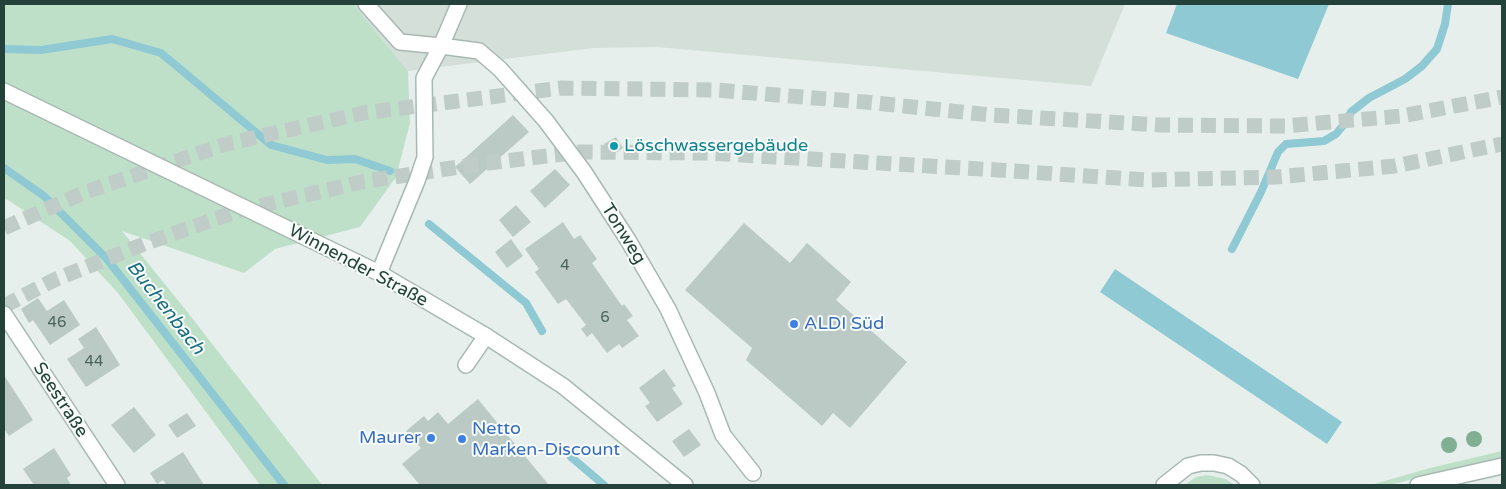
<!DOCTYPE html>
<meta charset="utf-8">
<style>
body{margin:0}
#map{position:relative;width:1506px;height:489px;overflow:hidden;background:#e6efeb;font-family:"Varela Round",sans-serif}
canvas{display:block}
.frame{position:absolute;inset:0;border:5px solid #24423a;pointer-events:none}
</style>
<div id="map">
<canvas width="1506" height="489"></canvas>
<div class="frame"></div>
</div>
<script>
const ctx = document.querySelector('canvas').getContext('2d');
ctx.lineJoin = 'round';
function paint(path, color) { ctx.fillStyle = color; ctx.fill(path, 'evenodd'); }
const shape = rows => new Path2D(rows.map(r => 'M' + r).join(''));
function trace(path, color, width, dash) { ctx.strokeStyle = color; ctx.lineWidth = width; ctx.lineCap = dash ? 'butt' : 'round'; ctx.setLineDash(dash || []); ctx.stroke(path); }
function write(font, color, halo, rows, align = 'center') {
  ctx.font = font + ' "Varela Round",sans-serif'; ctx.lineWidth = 4; ctx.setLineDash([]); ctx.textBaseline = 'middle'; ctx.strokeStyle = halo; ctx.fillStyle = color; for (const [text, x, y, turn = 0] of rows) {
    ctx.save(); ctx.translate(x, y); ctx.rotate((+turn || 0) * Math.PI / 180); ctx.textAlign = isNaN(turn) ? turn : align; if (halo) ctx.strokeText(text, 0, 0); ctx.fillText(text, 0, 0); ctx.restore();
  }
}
const built = shape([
 [353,4,1125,4,1091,86,657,47,594,48,408,71]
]);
const green = shape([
 [4,4,353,4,408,71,410,123,396,177,360,227,275,249,244,273,122,231,185,309,322,485,260,485,118,293,70,241,8,200,4,199],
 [1502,451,1502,457,1389,485,1371,485,1430,468],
 [1207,475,1226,479,1234,485,1185,485,1196,477]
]);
const water = shape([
 [1177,4,1329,4,1298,79,1166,33],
 [1115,269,1342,422,1327,444,1100,292]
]);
const stream = shape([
 [4,49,41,50,112,39,161,53,271,145,327,160,355,159,390,171],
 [4,168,44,196,107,259,284,485],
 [429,224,526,303,542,331],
 [1232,249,1261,192,1278,152,1286,144,1324,141,1336,134,1346,122,1351,112,1369,98,1405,79,1422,66,1437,49,1445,24,1448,4],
 [571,457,604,485]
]);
const building = shape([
 [513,115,529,132,470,184,455,167],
 [616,137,623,148,611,156,604,144],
 [555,169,570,185,545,208,530,191],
 [516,205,531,222,513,237,499,220],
 [563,222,574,239,580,235,597,259,592,263,622,306,624,304,633,316,627,320,639,336,622,348,619,344,607,353,592,333,587,337,581,329,586,325,566,299,558,304,535,272,539,269,525,249],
 [744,223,790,263,807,243,851,282,836,300,907,362,850,428,833,413,822,426,746,360,752,348,685,290],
 [511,239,523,256,507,268,495,252],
 [38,298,47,311,64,300,80,325,50,345,33,320,29,323,21,309],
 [96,327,120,365,86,387,67,359,84,348,78,339],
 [664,369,676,386,672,388,683,404,657,422,645,406,650,403,639,388],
 [4,375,33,420,9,436,4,429],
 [478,399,499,425,549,485,420,485,402,464,421,448,406,431,424,416,428,421,438,412,448,424],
 [134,407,156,435,134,453,111,425],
 [187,413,196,426,177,438,168,425],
 [689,429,701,445,684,457,672,441],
 [54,448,71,475,67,478,71,485,34,485,23,469],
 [183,452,204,485,166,485,163,480,157,484,150,473]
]);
const trunkTunnel = shape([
 [4,228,83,193,226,144,363,113,561,88,715,90,865,102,991,115,1160,125,1285,126,1401,116,1502,97],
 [4,306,54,280,144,244,238,211,361,182,472,165,580,152,708,153,998,170,1147,180,1276,177,1395,166,1502,144]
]);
const service = shape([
 [466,365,486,336],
 [1164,485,1188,466,1201,463,1214,463,1228,466,1241,474,1252,485]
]);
const minor = shape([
 [366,4,400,42,441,46,424,78,425,157,417,181,379,273],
 [459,4,441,46,479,51,500,69,546,121,584,172,628,240,668,309,707,393,723,435,753,473],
 [4,314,117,485]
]);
const tertiary = shape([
 [4,91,379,273,486,336,563,386,685,485],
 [1418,485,1502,466]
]);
const trees = [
 [1474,439],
 [1449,445]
];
const markers = [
 [614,146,5,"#0f9aa8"],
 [794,324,5,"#3f7fe0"],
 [431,438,5,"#3f7fe0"],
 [462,439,5,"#3f7fe0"]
];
const numberNames = [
 ["4",565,266],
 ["6",605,318],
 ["46",57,323],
 ["44",94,362]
];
const cultureNames = [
 ["Löschwassergebäude",624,146]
];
const streetNames = [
 ["Tonweg",623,234,58],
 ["Winnender Straße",358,266,28],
 ["Seestraße",60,400,57]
];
const shopNames = [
 ["ALDI Süd",804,324],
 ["Netto",472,429],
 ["Marken-Discount",472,450],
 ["Maurer",421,438,"right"]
];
const waterNames = [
 ["Buchenbach",165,308,52]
];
paint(built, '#d4dfda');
paint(green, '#bfe0c8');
paint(water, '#8ec9d4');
trace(stream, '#8ec9d4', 8);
paint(building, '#bbcac4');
trace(trunkTunnel, '#bfccc8', 15, [15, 8]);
trace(service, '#a8b8b2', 18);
trace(minor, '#a8b8b2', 18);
trace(tertiary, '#a8b8b2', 18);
trace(service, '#fff', 15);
trace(minor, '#fff', 15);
trace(tertiary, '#fff', 15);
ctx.fillStyle = '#80af93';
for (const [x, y] of trees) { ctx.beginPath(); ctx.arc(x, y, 8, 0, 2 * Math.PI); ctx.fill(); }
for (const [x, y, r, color] of markers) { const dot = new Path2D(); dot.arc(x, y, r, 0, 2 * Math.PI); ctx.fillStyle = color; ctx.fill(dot); trace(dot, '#f7fbf9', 2); }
write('15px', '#4a645c', null, numberNames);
write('18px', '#0d838f', '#f7fbf9', cultureNames, 'left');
write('18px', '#24423a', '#f7fbf9', streetNames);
write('18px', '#366cbe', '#f7fbf9', shopNames, 'left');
write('italic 19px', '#1c6f80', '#f7fbf9', waterNames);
</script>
